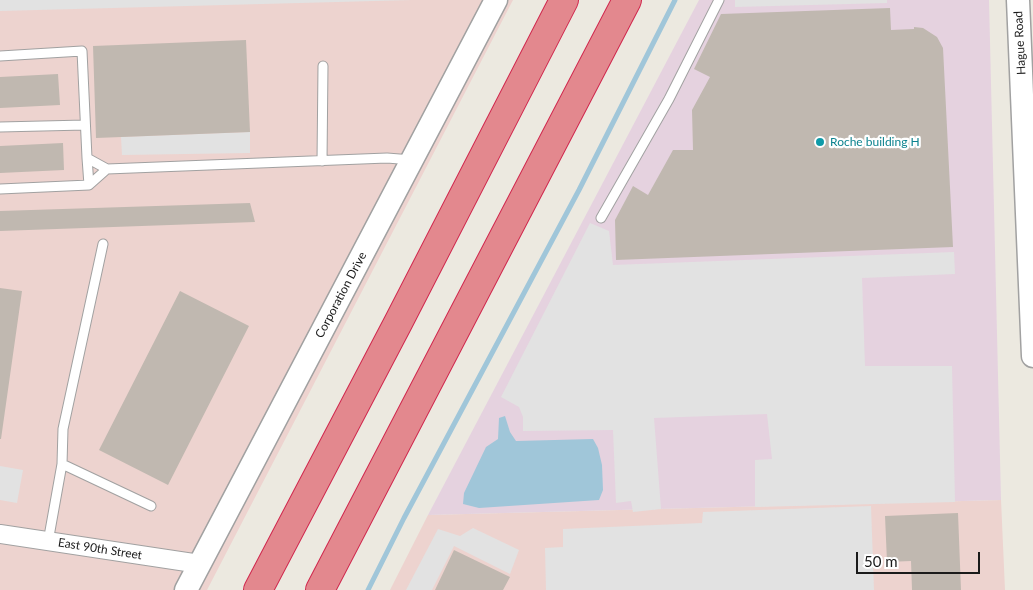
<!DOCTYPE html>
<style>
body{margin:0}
#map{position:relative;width:1033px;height:590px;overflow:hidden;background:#ece9e0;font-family:Lato,sans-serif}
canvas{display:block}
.scale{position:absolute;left:856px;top:552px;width:124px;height:22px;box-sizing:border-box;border:2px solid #1a1a1a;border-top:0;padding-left:6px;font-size:15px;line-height:18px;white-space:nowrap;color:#1a1a1a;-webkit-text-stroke:4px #fff;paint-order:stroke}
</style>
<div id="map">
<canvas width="1033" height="590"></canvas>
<div class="scale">50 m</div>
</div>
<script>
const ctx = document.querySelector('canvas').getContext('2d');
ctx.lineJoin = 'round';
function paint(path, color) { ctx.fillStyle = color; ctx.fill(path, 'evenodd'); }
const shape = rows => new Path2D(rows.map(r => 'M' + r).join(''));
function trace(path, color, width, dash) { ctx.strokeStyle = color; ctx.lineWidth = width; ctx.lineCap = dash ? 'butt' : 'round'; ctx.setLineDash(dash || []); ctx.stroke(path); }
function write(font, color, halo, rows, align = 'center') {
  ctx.font = font + ' Lato,sans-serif'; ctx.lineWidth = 4.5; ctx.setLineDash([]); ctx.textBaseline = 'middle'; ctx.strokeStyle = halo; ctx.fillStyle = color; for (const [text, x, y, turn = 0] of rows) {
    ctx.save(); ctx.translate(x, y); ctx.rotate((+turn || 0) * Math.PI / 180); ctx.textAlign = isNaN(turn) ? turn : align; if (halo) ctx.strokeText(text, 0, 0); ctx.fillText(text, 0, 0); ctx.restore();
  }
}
const commercial = shape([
 [0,0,513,0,207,590,0,590],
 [1001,500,1005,590,390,590,428,515]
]);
const industrial = shape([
 [699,0,989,0,1001,500,428,515]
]);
const parking = shape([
 [0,0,412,0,0,11],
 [735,0,887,0,887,3,735,7],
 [250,132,250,153,122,155,121,137],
 [590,223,609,231,613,265,954,252,955,274,862,278,865,366,952,366,955,502,755,507,755,460,772,459,767,414,654,418,661,509,633,512,631,501,616,503,613,430,523,431,523,417,519,407,501,397],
 [0,466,23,470,17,503,0,500],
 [871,506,874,590,546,590,545,548,563,547,563,529,702,523,703,512],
 [473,528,519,550,510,574,454,546,432,590,406,590,438,529,460,536]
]);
const water = shape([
 [505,416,510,432,516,441,593,439,598,448,602,465,603,490,599,500,479,508,463,504,464,493,486,447,498,439,499,418]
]);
const stream = shape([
 [368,590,404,518,579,190,675,0]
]);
const building = shape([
 [890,8,891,30,914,29,914,27,923,28,937,37,943,48,953,247,616,260,615,220,633,186,648,195,673,150,693,150,692,110,710,77,694,69,721,14],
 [246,40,250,132,96,138,93,46],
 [58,74,60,105,0,108,0,77],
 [63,143,64,170,0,173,0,146],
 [250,203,255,222,0,231,0,211],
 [0,288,22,291,1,439,0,439],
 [180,291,249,326,168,485,99,450],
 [958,513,961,590,912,590,911,561,887,562,885,516],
 [454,550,510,577,503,590,435,590]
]);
const service = shape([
 [0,56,82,51,87,158],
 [0,127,85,125],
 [322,161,323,66],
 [107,169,87,158,89,185,107,169,387,158,412,160],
 [0,189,89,185],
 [601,218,669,99,719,0],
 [62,464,63,429,103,244],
 [48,542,62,464,151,506]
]);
const minor = shape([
 [0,534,200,564]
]);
const tertiary = shape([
 [1018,0,1033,356],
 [186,590,496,0]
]);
const motorway = shape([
 [258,590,399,321,564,0],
 [320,590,627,0]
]);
const markers = [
 [820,142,5,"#0f9aa8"]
];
const streetNames = [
 ["Hague Road",1020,43,-93],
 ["Corporation Drive",341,295,-62],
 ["East 90th Street",100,549,9]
];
const cultureNames = [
 ["Roche building H",830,142]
];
paint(commercial, '#edd3cf');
paint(industrial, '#e5d2df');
paint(parking, '#e2e2e2');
paint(water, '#a0c6d9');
trace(stream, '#a0c6d9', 5);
paint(building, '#c0b8b0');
trace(service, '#a1a1a1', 11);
trace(minor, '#a1a1a1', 20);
trace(tertiary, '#a1a1a1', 25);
trace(motorway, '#d0274d', 30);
trace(service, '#fff', 9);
trace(minor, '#fff', 18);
trace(tertiary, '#fff', 22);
trace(motorway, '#e3888e', 28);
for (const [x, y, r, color] of markers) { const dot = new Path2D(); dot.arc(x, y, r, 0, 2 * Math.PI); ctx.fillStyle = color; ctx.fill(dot); trace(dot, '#fff', 2); }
write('12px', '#1a1a1a', '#fff', streetNames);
write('12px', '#0d838f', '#fff', cultureNames, 'left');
</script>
